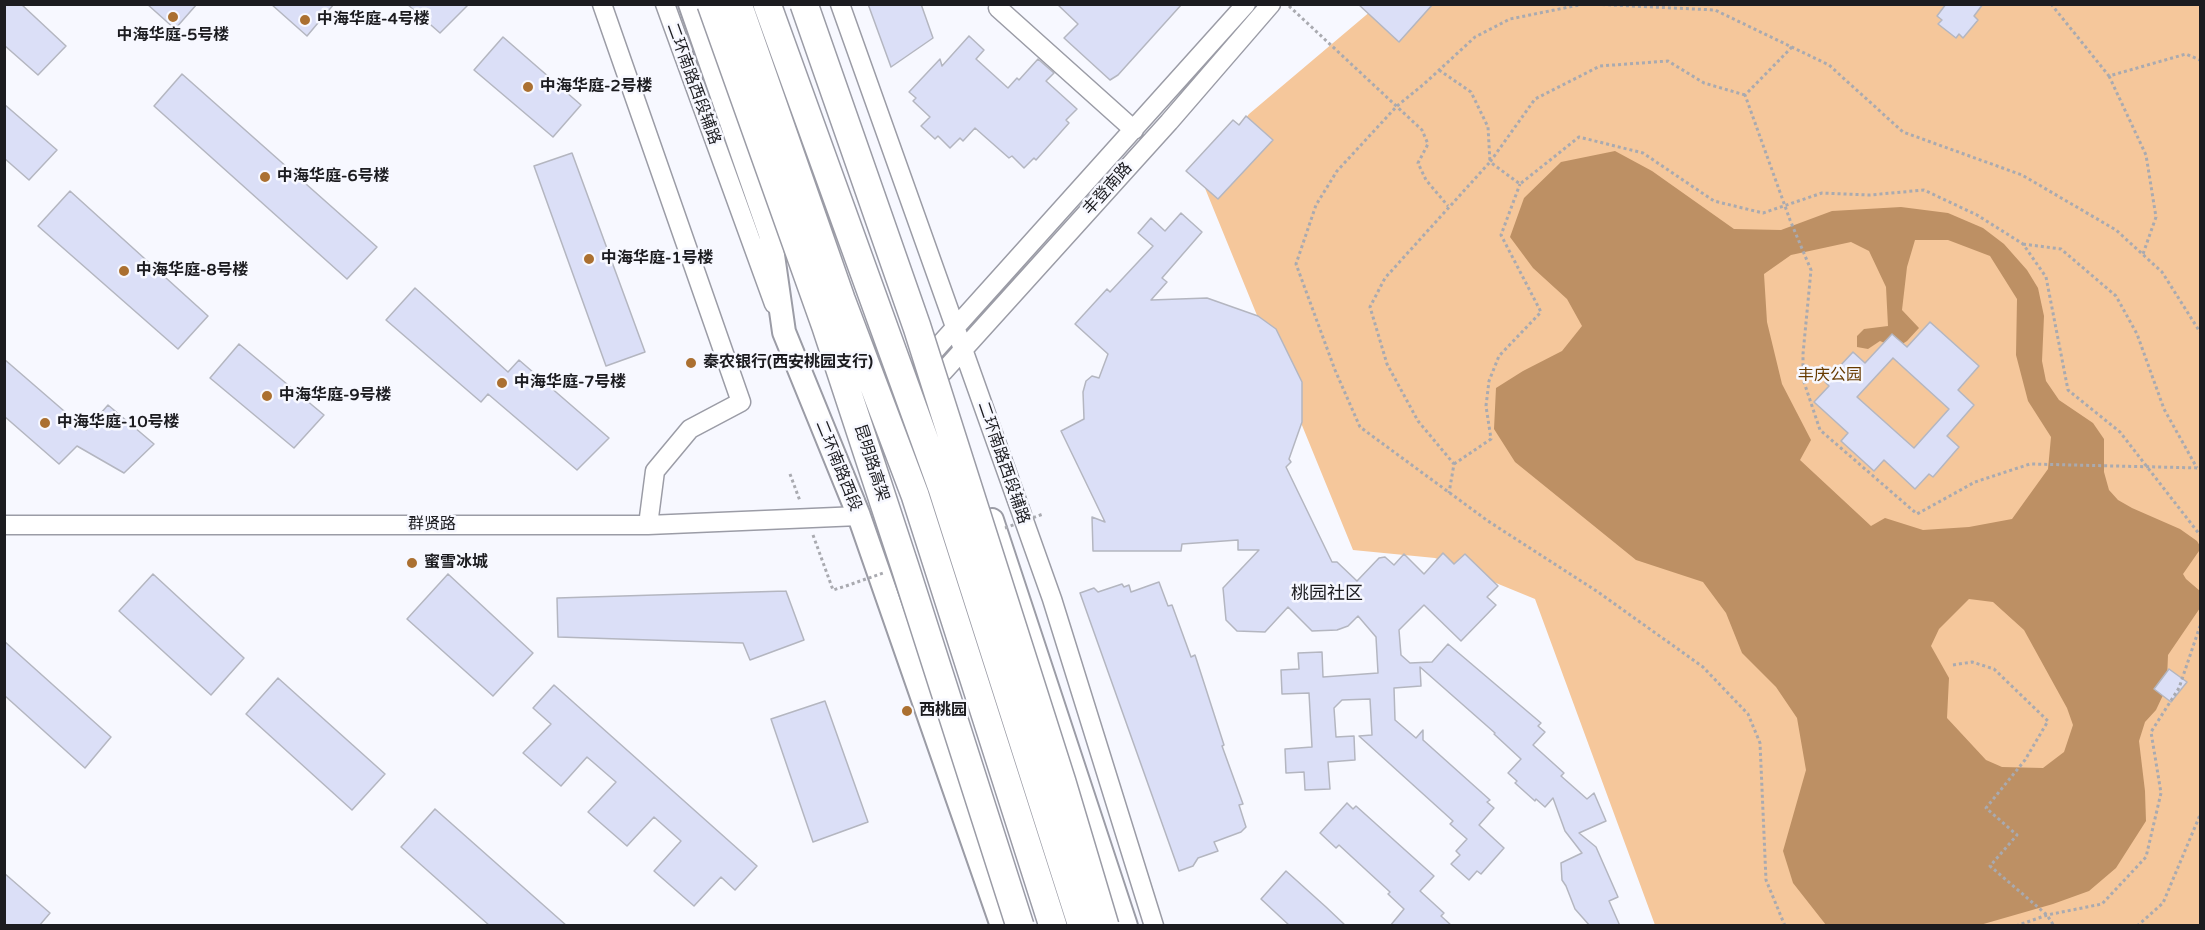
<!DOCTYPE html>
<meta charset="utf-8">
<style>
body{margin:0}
#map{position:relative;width:2205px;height:930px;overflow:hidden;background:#f7f8ff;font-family:"Varela Round",sans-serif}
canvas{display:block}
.frame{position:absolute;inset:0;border:6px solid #1c1c20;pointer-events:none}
</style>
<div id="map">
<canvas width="2205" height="930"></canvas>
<div class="frame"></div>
</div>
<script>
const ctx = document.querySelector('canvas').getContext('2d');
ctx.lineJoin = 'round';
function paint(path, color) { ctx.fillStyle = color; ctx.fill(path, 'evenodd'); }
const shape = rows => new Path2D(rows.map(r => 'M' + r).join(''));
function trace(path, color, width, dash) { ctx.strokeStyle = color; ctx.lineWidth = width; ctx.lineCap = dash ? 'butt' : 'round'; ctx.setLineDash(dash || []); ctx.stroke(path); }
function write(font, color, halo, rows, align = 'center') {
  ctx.font = font + ' "Varela Round","Noto Sans SC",sans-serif'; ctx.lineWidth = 5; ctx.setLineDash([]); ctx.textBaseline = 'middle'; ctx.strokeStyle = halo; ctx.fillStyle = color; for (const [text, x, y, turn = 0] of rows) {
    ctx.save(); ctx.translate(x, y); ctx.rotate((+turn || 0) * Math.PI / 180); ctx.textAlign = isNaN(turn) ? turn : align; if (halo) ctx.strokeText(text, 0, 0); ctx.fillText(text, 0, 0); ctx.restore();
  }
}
const green = shape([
 [1378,5,2200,5,2200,925,1655,925,1535,599,1435,558,1353,550,1200,176,1249,114]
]);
const water = shape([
 [1615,151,1652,171,1734,229,1781,230,1832,211,1901,207,1948,213,1983,228,2004,244,2027,270,2038,288,2044,316,2042,361,2046,381,2059,400,2093,423,2104,439,2104,472,2109,490,2118,500,2132,508,2180,529,2197,541,2200,546,2199,551,2183,574,2186,579,2200,591,2200,608,2168,655,2167,679,2164,693,2156,710,2145,722,2139,741,2145,791,2146,821,2116,868,2089,891,2053,904,1980,925,1826,925,1793,883,1783,851,1806,770,1797,718,1776,687,1742,653,1726,613,1703,582,1636,560,1515,462,1494,429,1496,388,1523,371,1562,351,1582,326,1567,299,1533,268,1510,237,1524,198,1561,162],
 [1915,240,1948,240,1990,256,2017,299,2016,355,2028,401,2051,437,2048,469,2012,519,1969,527,1923,530,1885,518,1871,526,1800,460,1811,440,1782,384,1767,322,1764,274,1791,255,1851,242,1869,251,1886,287,1888,326,1864,329,1857,336,1857,347,1868,349,1880,341,1896,348,1907,341,1919,328,1902,310,1907,267],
 [1969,599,1993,602,2024,630,2067,708,2073,725,2064,752,2043,768,2002,767,1986,760,1947,718,1949,678,1931,646,1939,629]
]);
const building = shape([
 [4,4,21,4,66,46,38,75,4,45,4,4],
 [147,4,197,4,175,29,147,4],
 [271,4,334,4,307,36,271,4],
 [407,4,469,4,440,33,407,4],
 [868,4,921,4,933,38,891,67,868,4],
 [1057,4,1182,4,1118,75,1110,80,1064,38,1078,24,1057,4],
 [1358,4,1433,4,1399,42,1358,4],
 [1946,4,1983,4,1974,16,1978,20,1963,38,1959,34,1956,38,1938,24,1942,20,1937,16,1946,4],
 [969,36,984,50,976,59,1008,88,1017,78,1019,80,1038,59,1054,73,1046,81,1077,109,1066,120,1069,123,1036,160,1034,158,1024,168,1012,156,1009,158,975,128,963,141,960,138,950,148,938,136,935,139,921,126,930,117,913,101,916,98,909,92,940,59,942,66,969,36],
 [503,37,581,105,553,137,474,70,503,37],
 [182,74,377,247,347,279,154,106,182,74],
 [4,104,57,150,29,180,4,158,4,104],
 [1246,116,1273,140,1218,199,1186,171,1233,120,1239,125,1246,116],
 [572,153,645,352,606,366,534,166,572,153],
 [70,191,208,316,178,349,38,226,70,191],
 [1181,213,1202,232,1162,278,1167,282,1151,300,1207,298,1258,316,1276,329,1302,382,1302,422,1289,459,1291,462,1286,467,1332,562,1337,562,1357,581,1379,558,1385,557,1394,565,1404,554,1424,574,1443,553,1454,564,1465,554,1498,586,1487,597,1496,605,1461,641,1424,605,1399,630,1401,655,1410,663,1432,662,1448,644,1541,723,1538,726,1545,732,1533,745,1564,773,1561,776,1587,799,1594,793,1606,821,1579,833,1596,847,1618,897,1609,901,1620,926,1590,926,1575,909,1566,886,1562,880,1561,863,1582,853,1565,831,1553,798,1545,807,1536,799,1535,801,1515,783,1517,781,1508,773,1521,759,1494,734,1495,733,1420,667,1421,686,1394,688,1395,720,1416,738,1423,730,1423,740,1490,800,1487,802,1494,808,1479,825,1504,848,1481,874,1477,871,1469,880,1451,864,1460,855,1456,851,1467,839,1450,824,1453,821,1359,736,1372,735,1370,699,1342,700,1334,708,1336,737,1354,736,1355,760,1328,762,1330,789,1305,790,1304,772,1286,773,1285,749,1312,747,1309,693,1282,694,1281,670,1299,669,1298,653,1322,652,1323,677,1378,673,1376,637,1358,616,1348,626,1337,630,1312,631,1288,607,1265,632,1237,631,1226,620,1223,588,1259,550,1238,550,1238,540,1182,544,1181,551,1093,551,1092,517,1105,522,1061,431,1084,419,1083,392,1086,381,1092,376,1099,378,1108,354,1075,324,1107,289,1110,292,1153,246,1138,233,1151,218,1165,231,1181,213],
 [415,288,508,372,519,360,609,438,577,470,488,394,481,402,386,320,415,288],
 [1930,322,1979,366,1958,390,1974,405,1947,436,1959,447,1933,477,1929,474,1915,489,1884,460,1874,471,1841,441,1848,433,1814,402,1829,386,1825,382,1853,352,1865,363,1892,334,1907,347,1930,322],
 [1893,358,1949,409,1914,448,1857,397,1893,358],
 [239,344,324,415,294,448,210,378,239,344],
 [4,359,86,430,108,405,154,444,124,473,77,446,59,464,4,416,4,359],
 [153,574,244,658,211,695,119,611,153,574],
 [448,574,533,653,493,696,407,619,448,574],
 [1159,582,1168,606,1172,605,1191,657,1195,655,1224,745,1222,746,1243,804,1239,805,1246,827,1241,832,1214,842,1218,851,1198,858,1193,866,1179,871,1080,593,1094,588,1098,592,1122,584,1124,587,1129,585,1131,592,1159,582],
 [786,591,804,640,750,660,743,643,558,637,557,598,786,591],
 [4,641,111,737,85,768,4,695,4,641],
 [2169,669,2187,682,2171,702,2154,689,2169,669],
 [278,678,385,774,352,810,246,714,278,678],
 [554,685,757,866,735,890,721,877,694,906,654,871,681,841,654,817,627,846,588,812,616,782,587,757,561,786,523,753,551,724,533,708,554,685],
 [825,701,868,822,813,842,771,719,825,701],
 [1347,803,1353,809,1356,806,1434,876,1420,891,1444,913,1441,916,1452,926,1390,926,1404,909,1388,894,1390,892,1339,845,1336,848,1320,833,1347,803],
 [435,809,567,926,490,926,401,847,435,809],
 [1286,871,1326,907,1346,926,1290,926,1261,899,1286,871],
 [4,873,50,913,39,926,4,926,4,873]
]);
const path = shape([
 [1584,4,1510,19,1475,37,1424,84,1397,106,1337,171,1316,205,1296,264,1335,370,1360,427,1488,521,1598,592,1703,667,1748,714,1760,743,1766,880,1785,926],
 [1590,4,1715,10,1829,65,1903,132,2022,175,2116,230,2162,272,2200,332],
 [2051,4,2109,76,2186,54,2200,60],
 [1289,6,1422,130,1428,144,1418,163,1426,180,1448,206],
 [1792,47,1745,95,1790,220,1811,270,1803,354,1803,379,1820,430,1917,514,1975,482,2030,464,2200,468],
 [1439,70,1471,92,1488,127,1490,162,1385,278,1370,307,1387,364,1418,421,1454,464,1449,493],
 [2109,76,2146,155,2156,217,2143,254],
 [1745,95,1704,83,1668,61,1600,66,1535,99,1490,162,1520,184,1579,137,1643,153,1714,201,1763,213,1822,193,1870,195,1924,190,1977,215,2023,244,2046,277,2068,390,2120,432,2200,535],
 [2023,244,2061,249,2116,296,2137,334,2164,409,2197,468],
 [1454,464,1491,439,1486,406,1489,381,1499,356,1541,312,1501,235,1520,184],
 [790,474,800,501],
 [813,535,833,590,846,586],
 [1953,665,1972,662,1994,669,2048,721,2025,760,1986,808,2017,835,1990,866,2047,915,2054,926],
 [2016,926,2047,915,2102,904,2146,857,2161,793,2151,732,2179,688,2200,626],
 [2137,926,2163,903,2200,815]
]);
const minor = shape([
 [602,4,741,402,690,429,655,471,648,525],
 [665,4,774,304],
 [840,4,1052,599,1154,926],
 [998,8,1134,130],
 [935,350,1246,4],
 [943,372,1169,122,1271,4],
 [4,525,648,525,859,516]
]);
const major = shape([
 [690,4,770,234,784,332,859,516,1002,926],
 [992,520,1126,926]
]);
const pathBridge = shape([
 [1005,528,1043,514],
 [846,586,883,573]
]);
const highwayBridge = shape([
 [711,4,826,327,905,567,1020,926],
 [738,4,841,299,915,495,1053,926],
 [767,4,942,488,1082,926],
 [804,4,917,327,1062,782,1105,926]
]);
const markers = [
 [173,17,6,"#ab7031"],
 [305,20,6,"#ab7031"],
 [528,87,6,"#ab7031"],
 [265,177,6,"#ab7031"],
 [589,259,6,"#ab7031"],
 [124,271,6,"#ab7031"],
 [691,363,6,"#ab7031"],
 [502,383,6,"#ab7031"],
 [267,396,6,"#ab7031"],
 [45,423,6,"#ab7031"],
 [412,563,6,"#ab7031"],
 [907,711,6,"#ab7031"]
];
const poiNames = [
 ["中海华庭-4号楼",317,20],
 ["中海华庭-5号楼",173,36,"center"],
 ["中海华庭-2号楼",540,87],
 ["中海华庭-6号楼",277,177],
 ["中海华庭-1号楼",601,259],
 ["中海华庭-8号楼",136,271],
 ["秦农银行(西安桃园支行)",703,363],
 ["中海华庭-7号楼",514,383],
 ["中海华庭-9号楼",279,396],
 ["中海华庭-10号楼",57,423],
 ["蜜雪冰城",424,563],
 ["西桃园",919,711]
];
const streetNames = [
 ["二环南路西段辅路",693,84,70],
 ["丰登南路",1108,189,-48],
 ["昆明路高架",871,463,72],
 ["二环南路西段辅路",1003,463,71],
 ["二环南路西段",838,466,68],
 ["群贤路",432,525]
];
const parkNames = [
 ["丰庆公园",1830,376]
];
const neighbourhoodNames = [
 ["桃园社区",1327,594]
];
paint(green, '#f5c79b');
paint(water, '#bd9064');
paint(building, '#dbdff7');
trace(building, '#b4b6c0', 1.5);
trace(minor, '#9b9ca6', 21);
trace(major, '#9b9ca6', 26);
trace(path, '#a9aab0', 3, [3, 3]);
trace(minor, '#fff', 18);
trace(major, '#fff', 22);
trace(highwayBridge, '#9b9ca6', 30, []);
trace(pathBridge, '#a9aab0', 3, [3, 3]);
trace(highwayBridge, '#fff', 27);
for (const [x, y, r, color] of markers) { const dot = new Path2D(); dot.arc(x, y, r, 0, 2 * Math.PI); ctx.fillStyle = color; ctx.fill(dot); trace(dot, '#f7f8ff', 2); }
write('bold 16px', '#1c1c20', '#f7f8ff', poiNames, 'left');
write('16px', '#1c1c20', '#f7f8ff', streetNames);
write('16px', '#663a00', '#f7f8ff', parkNames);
write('18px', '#1c1c20', '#f7f8ff', neighbourhoodNames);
</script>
